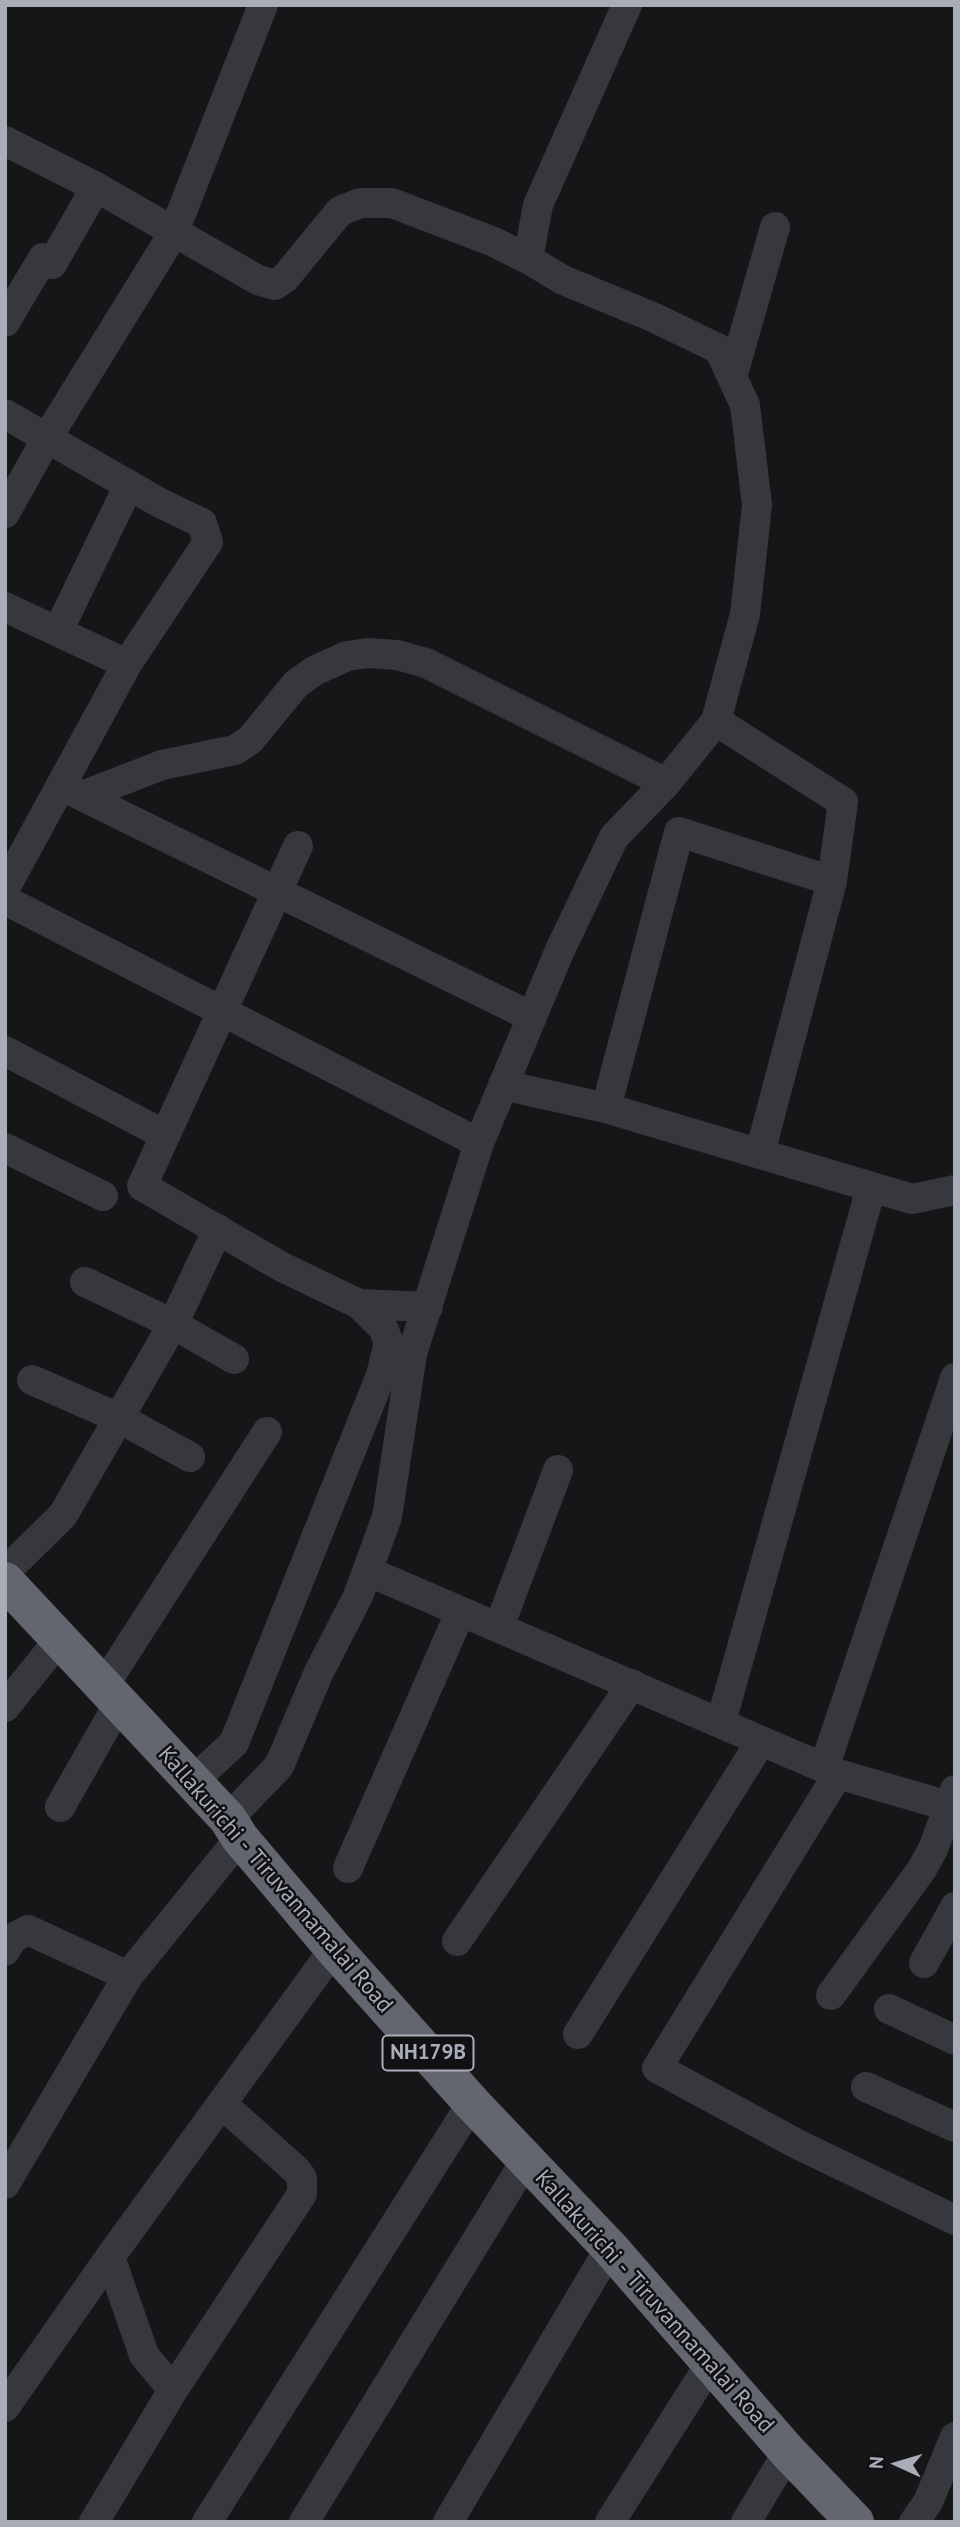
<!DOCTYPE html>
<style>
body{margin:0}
#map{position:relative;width:960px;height:2527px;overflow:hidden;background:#161618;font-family:"PT Sans",sans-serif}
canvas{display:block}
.frame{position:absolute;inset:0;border:7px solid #a8adb8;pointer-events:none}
.north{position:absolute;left:862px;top:2429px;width:70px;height:70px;-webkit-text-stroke:5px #111113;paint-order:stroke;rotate:274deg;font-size:19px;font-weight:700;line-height:28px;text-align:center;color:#a8adb8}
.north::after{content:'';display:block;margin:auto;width:24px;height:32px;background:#a8adb8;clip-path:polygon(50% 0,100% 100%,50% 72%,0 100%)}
</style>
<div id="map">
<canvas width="960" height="2527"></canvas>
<div class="frame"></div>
<div class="north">N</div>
</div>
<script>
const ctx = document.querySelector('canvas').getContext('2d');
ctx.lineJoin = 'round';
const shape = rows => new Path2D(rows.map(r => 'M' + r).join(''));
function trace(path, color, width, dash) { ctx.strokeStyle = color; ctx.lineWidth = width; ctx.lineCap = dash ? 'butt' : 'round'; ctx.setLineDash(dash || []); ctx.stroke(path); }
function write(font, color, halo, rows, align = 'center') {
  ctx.font = font + ' "PT Sans",sans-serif'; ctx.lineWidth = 5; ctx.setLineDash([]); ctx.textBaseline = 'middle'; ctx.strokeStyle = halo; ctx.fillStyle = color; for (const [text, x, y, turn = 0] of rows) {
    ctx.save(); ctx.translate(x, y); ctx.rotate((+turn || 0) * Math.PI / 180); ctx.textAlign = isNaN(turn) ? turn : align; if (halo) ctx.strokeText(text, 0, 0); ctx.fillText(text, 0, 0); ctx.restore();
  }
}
const minor = shape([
 [5,141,96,187,258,280,275,285,285,278,340,211,360,203,392,203,494,242,528,259],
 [52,264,96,187],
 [5,322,43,258],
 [733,374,775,227],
 [5,414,160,503,202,523,208,542,127,664,5,888],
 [5,513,47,438,173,234,263,5],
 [5,607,127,664],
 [58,631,129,485],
 [716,721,843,802,832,881,760,1153],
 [70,790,532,1017],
 [82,796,162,765,235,750,250,740,296,684,314,671,347,656,368,653,397,655,426,663,666,783],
 [298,846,142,1186,282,1267,359,1304,428,1307],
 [5,900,479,1143],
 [5,1051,165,1135],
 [503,1085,606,1108,912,1199,955,1190],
 [606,1108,679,832,832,881],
 [5,1148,103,1196],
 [85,1282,173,1324,234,1359],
 [32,1380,119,1418,190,1457],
 [367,1571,838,1774,955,1808],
 [5,1572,63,1515,173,1324,218,1229],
 [499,1627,558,1470],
 [103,1687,267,1432],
 [5,1707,59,1640],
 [721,1722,871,1188],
 [824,1768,955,1378],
 [838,1774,657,2068,797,2144,955,2220],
 [192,1782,234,1743,381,1375,389,1343,383,1328,359,1304],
 [60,1807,118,1705],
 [228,1819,279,1766,319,1672,358,1596,387,1517,412,1354,479,1143,560,950,614,837,666,783,716,721,745,614,757,505,745,405,719,349,655,318,563,280,528,259,538,205,627,5],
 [348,1868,460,1613],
 [457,1941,632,1684],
 [5,1951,13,1938,28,1930,128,1976],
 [924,1963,955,1907],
 [831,1995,922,1869,933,1849,955,1790],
 [889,2009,955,2040],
 [578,2034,761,1741],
 [866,2087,955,2127],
 [5,2184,128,1976,240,1838],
 [110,2257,144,2355,173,2390],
 [5,2407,110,2257,334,1949],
 [94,2522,173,2390,302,2194,302,2178,296,2170,223,2105],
 [207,2522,472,2103],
 [304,2522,526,2160],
 [448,2522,610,2248],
 [610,2522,712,2361],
 [746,2522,788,2452],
 [914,2522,928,2502,955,2437]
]);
const highway = shape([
 [5,1581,228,1819,240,1838,334,1949,472,2103,610,2248,788,2452,855,2522]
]);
const shields = [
 [428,2053,91]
];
const shieldNames = [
 ["NH179B",428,2053]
];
const streetNames = [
 ["Kallakurichi - Tiruvannamalai Road",275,1880,49],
 ["Kallakurichi - Tiruvannamalai Road",654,2302,48]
];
trace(minor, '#37383d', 30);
trace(highway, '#63666e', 38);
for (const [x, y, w] of shields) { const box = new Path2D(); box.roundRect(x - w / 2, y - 17.5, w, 35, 5); ctx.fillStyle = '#111113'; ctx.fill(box); trace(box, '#a8adb8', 2); }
write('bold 21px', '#a8adb8', null, shieldNames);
write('23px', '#a8adb8', '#111113', streetNames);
</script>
